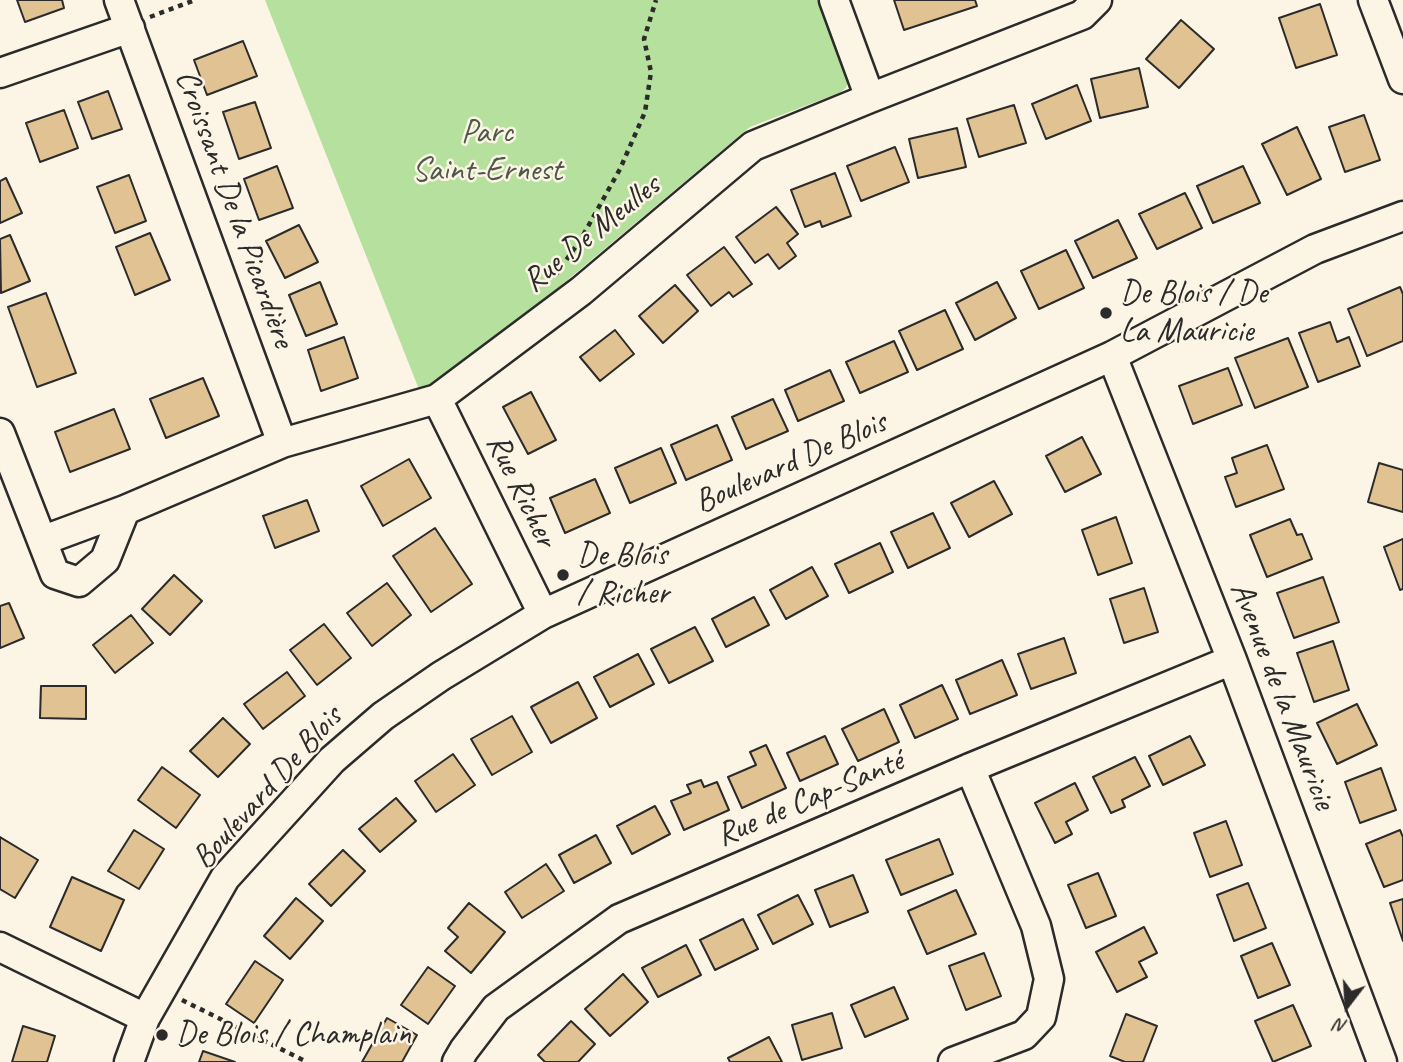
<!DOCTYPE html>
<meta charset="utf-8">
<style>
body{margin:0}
#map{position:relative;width:1403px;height:1062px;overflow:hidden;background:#fcf5e5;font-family:Caveat,sans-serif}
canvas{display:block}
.north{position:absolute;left:1312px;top:971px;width:70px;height:70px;-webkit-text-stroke:5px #fcf5e5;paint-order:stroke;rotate:197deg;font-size:19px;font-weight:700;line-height:28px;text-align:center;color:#2b2b2b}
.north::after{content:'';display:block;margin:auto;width:24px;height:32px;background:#2b2b2b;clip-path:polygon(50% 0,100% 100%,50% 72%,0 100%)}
</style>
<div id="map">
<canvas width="1403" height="1062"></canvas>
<div class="north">N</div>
</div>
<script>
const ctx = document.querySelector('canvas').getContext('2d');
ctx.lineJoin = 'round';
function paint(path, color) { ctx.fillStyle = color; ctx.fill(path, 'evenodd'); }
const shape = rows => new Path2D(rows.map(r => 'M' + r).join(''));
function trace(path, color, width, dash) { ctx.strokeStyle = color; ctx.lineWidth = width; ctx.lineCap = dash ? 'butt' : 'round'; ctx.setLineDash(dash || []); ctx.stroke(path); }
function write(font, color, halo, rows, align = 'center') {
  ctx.font = font + ' Caveat,sans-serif'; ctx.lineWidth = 5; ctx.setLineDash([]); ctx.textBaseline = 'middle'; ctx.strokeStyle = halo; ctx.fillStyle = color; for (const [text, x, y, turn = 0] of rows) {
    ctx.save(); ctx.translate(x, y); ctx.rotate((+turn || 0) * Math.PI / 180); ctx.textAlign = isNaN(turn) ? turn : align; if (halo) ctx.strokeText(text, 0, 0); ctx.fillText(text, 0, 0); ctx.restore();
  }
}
const green = shape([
 [265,0,820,0,848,73,848,81,846,88,839,93,750,127,509,329,422,397]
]);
const building = shape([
 [17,0,62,0,64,8,25,22,17,0],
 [894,0,975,0,977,6,904,30,894,0],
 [1320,4,1337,55,1296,68,1279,18,1320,4],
 [1181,20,1214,49,1179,88,1146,59,1181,20],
 [243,41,257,76,207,95,194,60,243,41],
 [1139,68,1148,107,1100,118,1091,79,1139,68],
 [1077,85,1091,121,1046,139,1032,104,1077,85],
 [108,91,122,129,92,139,78,102,108,91],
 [255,102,271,148,239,159,223,112,255,102],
 [1014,105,1026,143,979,157,967,119,1014,105],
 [64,110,78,148,40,162,26,123,64,110],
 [1364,115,1380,160,1345,172,1329,127,1364,115],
 [1297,127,1321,179,1287,195,1262,144,1297,127],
 [957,128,966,167,918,178,909,139,957,128],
 [895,147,909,182,861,201,847,166,895,147],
 [277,166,293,208,259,220,244,179,277,166],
 [1243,166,1260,203,1213,223,1197,186,1243,166],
 [835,173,851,216,822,227,820,221,805,227,791,190,835,173],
 [129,175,146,221,115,233,97,187,129,175],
 [6,178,22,213,0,223,0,181,6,178],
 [1185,193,1202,228,1157,249,1139,214,1185,193],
 [776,207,798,234,787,243,796,256,779,269,768,254,755,263,736,237,776,207],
 [1118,220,1137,258,1093,278,1075,241,1118,220],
 [299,225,318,262,285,278,266,241,299,225],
 [150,233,170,280,135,295,116,247,150,233],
 [10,235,30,281,1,293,0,239,10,235],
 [724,247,752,284,733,297,729,292,711,306,687,275,724,247],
 [1066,250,1084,288,1039,309,1021,271,1066,250],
 [320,282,337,324,306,336,289,295,320,282],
 [997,282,1016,318,975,340,956,303,997,282],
 [675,285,698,311,663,343,639,316,675,285],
 [1400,287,1403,294,1403,341,1367,356,1348,309,1400,287],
 [46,293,76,373,37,387,8,307,46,293],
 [945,310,963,349,917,370,899,331,945,310],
 [1330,322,1337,342,1349,337,1360,366,1318,382,1299,333,1330,322],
 [615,330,634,354,600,381,580,357,615,330],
 [344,337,358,378,321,391,308,350,344,337],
 [1288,338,1308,387,1255,408,1235,358,1288,338],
 [894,341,908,372,860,393,846,362,894,341],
 [1228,368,1242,405,1193,424,1179,386,1228,368],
 [830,370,844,401,798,421,785,390,830,370],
 [203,378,219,416,166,438,150,399,203,378],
 [531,392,556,440,528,454,503,407,531,392],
 [773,399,788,431,746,449,732,417,773,399],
 [114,409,130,449,70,472,55,432,114,409],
 [717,425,732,460,686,480,671,445,717,425],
 [1082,437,1101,474,1065,492,1046,456,1082,437],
 [1267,445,1284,489,1236,507,1225,477,1237,473,1232,458,1267,445],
 [661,448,676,483,630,503,615,468,661,448],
 [409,459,431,498,383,526,361,486,409,459],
 [1379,463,1403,470,1403,512,1368,502,1379,463],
 [595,479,610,513,565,533,550,498,595,479],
 [994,481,1012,514,969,537,951,503,994,481],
 [307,500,319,531,275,548,263,516,307,500],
 [933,513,950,548,908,568,891,532,933,513],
 [1116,517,1132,563,1098,575,1082,530,1116,517],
 [1290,519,1297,535,1302,534,1312,559,1267,577,1250,535,1290,519],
 [435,528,472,584,431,612,393,556,435,528],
 [1403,539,1403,589,1400,590,1384,547,1403,539],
 [880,543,893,572,849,593,835,564,880,543],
 [812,567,828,596,786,619,770,590,812,567],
 [174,575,202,601,170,635,142,609,174,575],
 [1323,577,1339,622,1294,638,1277,593,1323,577],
 [387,583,411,615,372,646,347,613,387,583],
 [1144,588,1158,632,1124,643,1110,599,1144,588],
 [754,597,769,625,726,647,712,619,754,597],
 [9,603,24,638,0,648,0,606,9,603],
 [131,615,153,643,115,673,93,645,131,615],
 [324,624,351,658,317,685,290,650,324,624],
 [695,627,713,661,669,683,651,649,695,627],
 [1064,638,1076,673,1031,689,1018,654,1064,638],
 [1333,641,1349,690,1314,702,1297,653,1333,641],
 [638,654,654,684,610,707,594,677,638,654],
 [1002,660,1017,695,970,714,956,680,1002,660],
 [287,672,305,696,263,729,244,704,287,672],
 [578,682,597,718,551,743,531,707,578,682],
 [942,685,958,719,915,738,900,705,942,685],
 [41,686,86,686,86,719,40,718,41,686],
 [1357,704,1377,745,1337,764,1317,723,1357,704],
 [884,709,899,742,858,761,842,729,884,709],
 [512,716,532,752,492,775,471,739,512,716],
 [223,718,250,744,218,777,190,751,223,718],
 [825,736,838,764,800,781,787,753,825,736],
 [1190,736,1205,765,1163,785,1149,756,1190,736],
 [766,745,786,788,742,808,728,777,756,765,750,752,766,745],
 [453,754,475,785,436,812,415,781,453,754],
 [1135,757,1150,786,1122,800,1125,807,1111,813,1093,777,1135,757],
 [162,767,200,795,176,828,138,800,162,767],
 [1381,768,1396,810,1360,823,1345,782,1381,768],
 [701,780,704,787,717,782,729,810,684,830,671,801,691,793,687,785,701,780],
 [1075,783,1088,810,1066,822,1072,834,1055,843,1035,803,1075,783],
 [396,798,416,821,380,852,359,829,396,798],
 [655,806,670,834,632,854,617,826,655,806],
 [1226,821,1242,865,1210,877,1194,833,1226,821],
 [134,830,164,849,139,889,108,871,134,830],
 [1400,830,1403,837,1403,880,1384,887,1366,844,1400,830],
 [596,835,611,863,574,883,559,855,596,835],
 [0,837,38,860,15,898,0,889,0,837],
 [939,839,953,874,901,895,886,860,939,839],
 [343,850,365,871,331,906,309,884,343,850],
 [546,864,564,891,522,918,505,892,546,864],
 [1098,873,1116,916,1086,928,1068,885,1098,873],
 [853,875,868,912,830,927,815,890,853,875],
 [72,877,124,900,101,951,50,927,72,877],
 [1248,883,1266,928,1234,941,1217,895,1248,883],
 [956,890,976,934,927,954,908,911,956,890],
 [798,895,813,924,773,944,758,915,798,895],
 [296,898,323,921,290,959,264,936,296,898],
 [1403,899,1403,941,1390,903,1403,899],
 [469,903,505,932,471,973,445,951,458,937,448,928,469,903],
 [743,919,758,949,715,970,700,940,743,919],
 [1144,927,1157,953,1139,962,1147,977,1117,992,1096,952,1144,927],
 [1272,943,1290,985,1258,998,1241,956,1272,943],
 [686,945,701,975,658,997,642,968,686,945],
 [984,953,1001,996,966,1010,949,966,984,953],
 [255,961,283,980,254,1023,226,1004,255,961],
 [428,967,455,986,428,1024,401,1005,428,967],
 [623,974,648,1002,610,1036,585,1009,623,974],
 [894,987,908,1019,865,1037,851,1005,894,987],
 [1293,1005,1311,1046,1273,1062,1255,1021,1293,1005],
 [832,1013,842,1048,802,1060,792,1025,832,1013],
 [1126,1014,1157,1026,1143,1062,1125,1062,1110,1056,1126,1014],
 [387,1018,417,1035,402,1062,362,1062,387,1018],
 [571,1021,595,1044,578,1062,545,1062,538,1055,571,1021],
 [23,1026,55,1036,47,1062,12,1062,23,1026],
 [769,1037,782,1062,730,1062,728,1058,769,1037],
 [203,1051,235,1062,199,1062,203,1051]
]);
const path = shape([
 [150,17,195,0],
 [555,276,581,239,620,169,645,112,651,72,644,39,656,0],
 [182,1000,307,1062]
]);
const street = shape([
 [119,0,282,443],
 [834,0,870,98],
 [1373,0,1403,79],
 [0,73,130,28],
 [1112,356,1232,660,1382,1062],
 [437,399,543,614],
 [0,433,55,574,79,582,105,560,125,510],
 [44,540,125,510,282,443,437,399,581,291,753,146,870,98,1082,15,1097,0],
 [0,947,145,1018],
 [129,1062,145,1018,225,878,332,760,383,716,441,676,543,614,1112,356,1315,249,1403,216],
 [457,1062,464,1050,496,1008,619,919,970,768,1232,660],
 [953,1062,1024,1035,1041,1017,1049,979,1036,926,970,768]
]);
const markers = [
 [1106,313,7,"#2b2b2b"],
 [563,575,7,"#2b2b2b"],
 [162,1035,7,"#2b2b2b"]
];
const parkNames = [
 ["Parc",487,133],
 ["Saint-Ernest",487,171]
];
const streetNames = [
 ["Croissant De la Picardière",234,209,70],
 ["Rue De Meulles",592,234,-39],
 ["Boulevard De Blois",791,463,-24],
 ["Rue Richer",521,491,64],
 ["Avenue de la Mauricie",1282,696,69],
 ["Boulevard De Blois",268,788,-48],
 ["Rue de Cap-Santé",810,799,-23]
];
const poiNames = [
 ["De Blois / De",1120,294],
 ["La Mauricie",1120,332],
 ["De Blois",577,556],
 ["/ Richer",577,594],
 ["De Blois / Champlain",176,1035]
];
paint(green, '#b6e09d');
paint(building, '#e0c293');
trace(building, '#2b2b2b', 2);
trace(street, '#2b2b2b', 33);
trace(path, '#2b2b2b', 4.5, [5, 5]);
trace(street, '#fcf5e5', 28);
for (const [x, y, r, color] of markers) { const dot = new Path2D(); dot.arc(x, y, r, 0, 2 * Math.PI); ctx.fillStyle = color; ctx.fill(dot); trace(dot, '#fcf5e5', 2.5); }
write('33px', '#4e5848', '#fcf5e5', parkNames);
write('33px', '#2b2b2b', '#fcf5e5', streetNames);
write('33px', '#2b2b2b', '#fcf5e5', poiNames, 'left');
</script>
